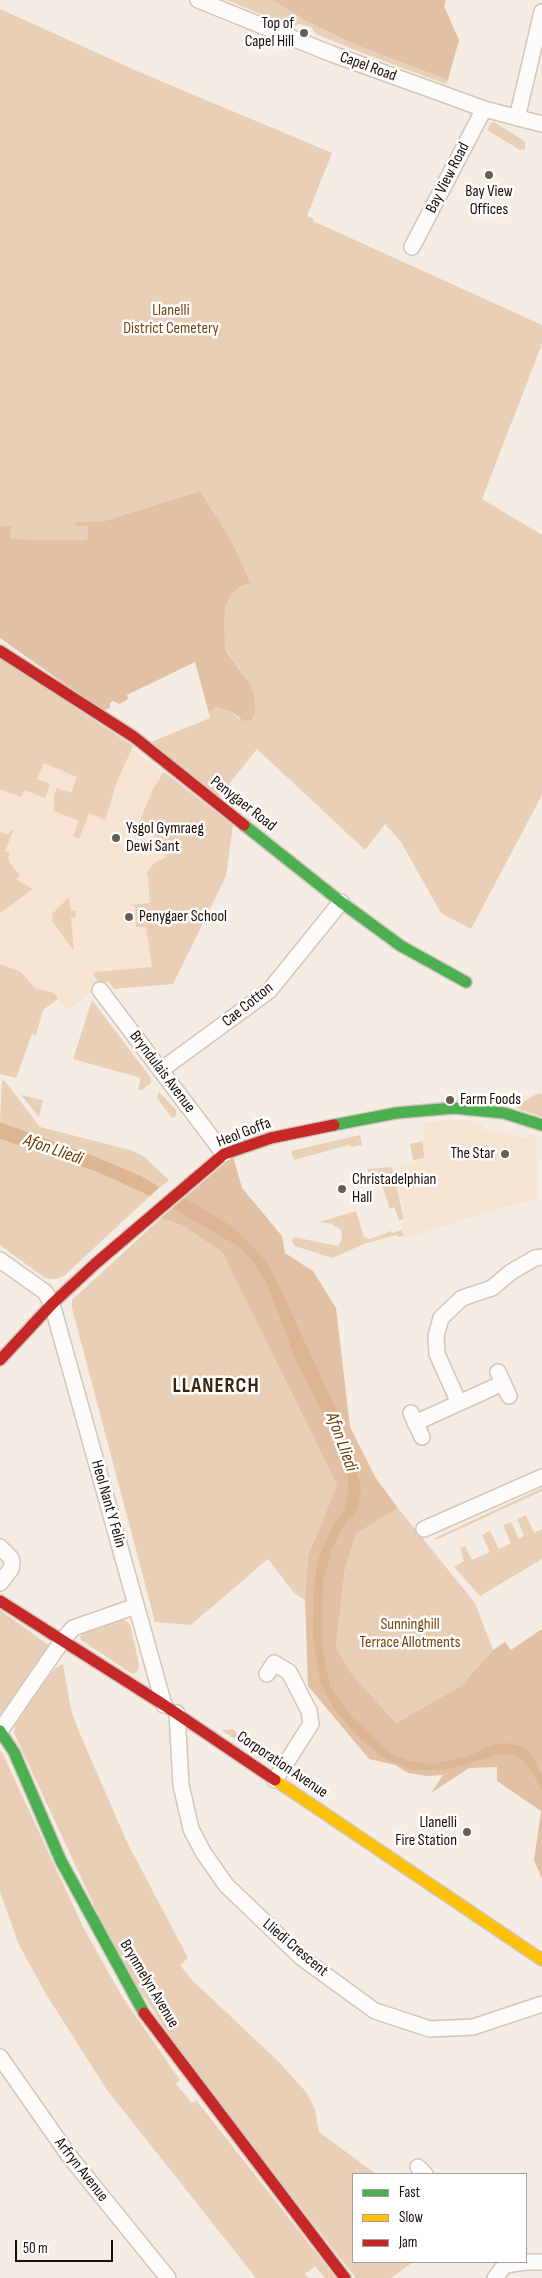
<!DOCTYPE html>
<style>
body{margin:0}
#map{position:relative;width:542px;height:2278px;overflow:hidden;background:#f5ece3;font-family:"Sofia Sans Condensed",sans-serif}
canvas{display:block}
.legend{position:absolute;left:352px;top:2173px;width:175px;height:90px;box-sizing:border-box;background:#fff;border:1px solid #a39f9b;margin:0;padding:6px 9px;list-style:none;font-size:15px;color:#180e06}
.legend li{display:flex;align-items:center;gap:10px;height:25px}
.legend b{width:25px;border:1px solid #a39f9b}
.scale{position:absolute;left:15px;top:2240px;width:98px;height:22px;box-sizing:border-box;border:2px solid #180e06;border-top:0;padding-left:6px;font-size:15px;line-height:18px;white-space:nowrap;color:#180e06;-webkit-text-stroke:4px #fff;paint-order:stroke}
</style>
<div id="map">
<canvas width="542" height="2278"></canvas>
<ul class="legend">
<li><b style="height:6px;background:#4caf50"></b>Fast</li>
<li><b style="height:6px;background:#ffc107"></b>Slow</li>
<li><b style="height:6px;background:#c62828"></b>Jam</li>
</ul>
<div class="scale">50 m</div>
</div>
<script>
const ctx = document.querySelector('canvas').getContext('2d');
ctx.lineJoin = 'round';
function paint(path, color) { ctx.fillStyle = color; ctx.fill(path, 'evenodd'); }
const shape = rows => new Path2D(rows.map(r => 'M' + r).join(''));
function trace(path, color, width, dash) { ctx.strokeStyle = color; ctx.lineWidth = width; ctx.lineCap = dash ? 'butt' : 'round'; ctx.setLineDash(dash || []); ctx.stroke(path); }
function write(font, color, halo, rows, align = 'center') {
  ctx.font = font + ' "Sofia Sans Condensed",sans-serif'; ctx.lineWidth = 5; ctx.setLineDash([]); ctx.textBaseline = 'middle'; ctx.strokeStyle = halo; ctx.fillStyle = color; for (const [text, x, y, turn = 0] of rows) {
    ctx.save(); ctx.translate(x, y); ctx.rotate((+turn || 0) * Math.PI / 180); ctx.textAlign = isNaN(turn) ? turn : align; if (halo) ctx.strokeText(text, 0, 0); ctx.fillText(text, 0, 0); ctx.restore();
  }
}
const built = shape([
 [6,662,164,772,173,984,114,989,107,981,67,1010,54,993,35,988,21,972,0,964,0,671],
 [449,1120,466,1120,483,1126,483,1129,521,1138,535,1136,539,1198,484,1213,405,1238,401,1224,406,1222,394,1168,425,1159,424,1123]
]);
const green = shape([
 [227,0,272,0,308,22,358,46,448,80,446,84,365,54,316,34,311,27,299,24,291,27],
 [0,9,137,71,332,153,307,216,314,219,313,221,542,325,542,344,482,499,542,535,542,795,471,929,441,913,401,842,385,824,365,850,257,749,217,799,146,744,210,718,209,713,216,707,232,712,239,719,251,686,226,650,224,625,226,606,231,595,240,587,251,583,230,538,200,491,101,522,76,522,88,526,87,540,9,539,10,526,0,526],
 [494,122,521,139,525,142,525,149,520,150,487,130,490,124],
 [0,658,133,746,117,782,105,820,89,813,79,839,73,836,79,821,54,811,54,795,57,788,71,793,77,777,44,763,37,779,50,784,45,798,25,790,21,797,0,789],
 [164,772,233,825,226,876,173,984,114,989,108,981,101,986,93,974,96,972,152,967,146,927,136,927,135,906,128,905,150,903,148,876,146,873,154,863,167,857,148,823,139,823,153,789],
 [11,830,13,831,5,851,10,853,8,858,13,868,20,874,17,880,33,889,0,913,0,832,8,835],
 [69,897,71,911,75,911,76,917,71,918,74,951,52,921,53,913],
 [0,964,21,972,35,988,54,993,58,999,43,1010,36,1035,32,1034,16,1078,0,1074],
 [92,1000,151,1078,151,1083,142,1090,138,1089,141,1078,73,1059],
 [2,1080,5,1081,40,1127,130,1150,142,1155,169,1180,160,1187,141,1176,94,1156,0,1122],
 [159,1092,176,1110,176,1116,172,1118,157,1098],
 [539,1093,542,1094,542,1117,516,1108,529,1098],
 [21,1095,43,1100,39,1117],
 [360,1135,362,1145,351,1147,349,1145,294,1160,291,1151],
 [0,1139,95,1171,150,1196,64,1276,57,1279,45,1278,0,1245],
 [423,1141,424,1158,413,1160,410,1144],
 [392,1167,404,1219,399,1220,394,1207,390,1209,377,1170,368,1172,368,1169],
 [356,1211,364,1237,370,1239,391,1231,392,1233,402,1230,404,1236,399,1237,396,1235,364,1244,332,1258,295,1246,292,1242,293,1237,338,1246,342,1239,341,1230,332,1224,319,1222],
 [161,1218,181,1225,222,1252,337,1485,308,1556,305,1600,294,1593,268,1559,191,1625,155,1622,72,1308,72,1300],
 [542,1488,542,1491,436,1540,435,1538],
 [398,1508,475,1603,493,1650,461,1686,396,1723,351,1673,336,1647,345,1569,356,1534],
 [526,1515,534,1533,542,1529,542,1559,480,1596,454,1567,464,1561,460,1548,465,1546,472,1560,490,1552,482,1535,490,1531,499,1549,511,1543,503,1525,511,1522,519,1539,524,1536,517,1519],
 [0,1610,51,1647,0,1716],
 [122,1618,130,1624,139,1664,138,1670,135,1673,131,1673,81,1640,80,1637,85,1630],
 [63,1664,71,1710,80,1734,127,1842,188,1958,180,1965,192,1980,279,2062,306,2092,315,2109,319,2132,376,2174,353,2174,353,2262,413,2262,391,2278,356,2278,192,2070,117,1955,14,1733,15,1721,54,1669],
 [233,1729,235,1731,243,1744,221,1730],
 [0,1751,2,1752,83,1927,123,1998,180,2080,176,2084,192,2103,196,2100,336,2278,325,2278,315,2266,305,2274,308,2278,256,2278,107,2090,46,1994,19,1945,0,1892]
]);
const forest = shape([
 [272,0,446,0,444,6,459,40,448,80,358,46,308,22],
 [200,491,230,538,251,583,240,587,231,595,226,606,224,625,226,651,251,686,255,700,255,714,251,720,244,721,232,712,216,707,209,713,195,662,127,695,128,699,120,704,113,701,110,703,110,708,103,711,0,638,0,526,11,526,10,539,87,540,88,526,75,526,76,522,101,522],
 [233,1156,242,1188,282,1236,285,1253,313,1271,336,1308,350,1427,375,1477,398,1508,356,1534,345,1569,336,1647,351,1673,396,1723,461,1686,493,1650,505,1642,511,1650,542,1629,542,1879,534,1860,541,1811,497,1781,497,1767,469,1768,431,1793,443,1775,427,1776,408,1773,395,1765,369,1759,308,1686,305,1600,308,1556,337,1485,222,1252,181,1225,161,1218]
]);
const water = shape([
 [0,1122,94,1156,141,1176,160,1187,150,1196,95,1171,0,1139],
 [184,1198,233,1227,264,1259,277,1282,339,1416,357,1473,361,1488,358,1509,342,1528,332,1549,323,1580,322,1647,330,1687,350,1715,391,1754,412,1762,434,1764,468,1756,493,1745,507,1743,523,1747,533,1757,542,1777,542,1791,532,1772,520,1757,509,1754,500,1754,445,1770,412,1770,382,1757,361,1739,336,1712,321,1684,313,1638,314,1589,318,1560,334,1524,344,1510,349,1491,346,1470,329,1425,297,1363,267,1283,254,1263,241,1248,173,1208]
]);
const street = shape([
 [198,0,332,54,443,94,484,109,542,124],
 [517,118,542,12],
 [412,247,484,109],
 [100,990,224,1154],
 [161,1070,269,991,341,902],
 [0,1260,45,1292,52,1304,164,1705],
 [498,1372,509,1396],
 [459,1403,437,1354,436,1336,441,1318,462,1298,492,1288,511,1272,535,1258,542,1257],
 [411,1413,422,1437],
 [415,1423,503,1383],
 [424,1529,542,1477],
 [0,1547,11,1558,12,1562,11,1569,0,1583],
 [267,1674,274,1663,289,1672,309,1711,311,1724,275,1780],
 [177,1713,181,1785,191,1829,203,1852,226,1885,302,1958,375,2011,430,2029,473,2027,542,2004],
 [0,1731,62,1641,73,1628,136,1606],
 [0,2057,70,2157,168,2278],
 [418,2167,425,2174],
 [526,2262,542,2262],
 [495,2278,505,2265,525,2262]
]);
const fast = shape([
 [244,825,341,902,401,946,466,982],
 [334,1125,396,1113,454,1108,504,1113,542,1125],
 [0,1731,14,1752,61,1861,144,2013]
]);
const slow = shape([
 [275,1780,542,1960]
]);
const jam = shape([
 [0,651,134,737,244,825],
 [0,1360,52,1304,95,1264,224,1154,271,1138,334,1125],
 [0,1601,164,1705,275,1780],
 [144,2013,345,2278]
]);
const markers = [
 [304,33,5,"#655c53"],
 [489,175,5,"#655c53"],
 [116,838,5,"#655c53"],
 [129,917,5,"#655c53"],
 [450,1100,5,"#655c53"],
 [505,1154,5,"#655c53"],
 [342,1189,5,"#655c53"],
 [467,1832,5,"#655c53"]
];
const poiNames = [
 ["Top of",294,24,"right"],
 ["Capel Hill",294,42,"right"],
 ["Bay View",489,192,"center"],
 ["Offices",489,210,"center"],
 ["Ysgol Gymraeg",126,829],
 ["Dewi Sant",126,847],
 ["Penygaer School",139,917],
 ["Farm Foods",460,1100],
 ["The Star",495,1154,"right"],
 ["Christadelphian",352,1180],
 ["Hall",352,1198],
 ["Llanelli",457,1823,"right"],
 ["Fire Station",457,1841,"right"]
];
const streetNames = [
 ["Capel Road",368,67,20],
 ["Bay View Road",448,178,-63],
 ["Penygaer Road",243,804,38],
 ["Cae Cotton",248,1005,-39],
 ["Bryndulais Avenue",162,1072,53],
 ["Heol Goffa",244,1133,-21],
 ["Heol Nant Y Felin",108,1504,74],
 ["Corporation Avenue",282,1765,34],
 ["Lliedi Crescent",295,1948,40],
 ["Brynmelyn Avenue",149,1984,59],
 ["Arfryn Avenue",81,2170,52]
];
const parkNames = [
 ["Llanelli",171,311],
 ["District Cemetery",171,329],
 ["Sunninghill",410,1625],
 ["Terrace Allotments",410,1643]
];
const waterNames = [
 ["Afon Lliedi",53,1150,19],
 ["Afon Lliedi",341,1442,70]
];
const districtNames = [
 ["LLANERCH",216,1387]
];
paint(built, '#f8e4d2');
paint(green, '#eacfb7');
paint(forest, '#e1c0a3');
paint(water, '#dcb592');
trace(street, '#d0c6be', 18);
trace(fast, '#d0c6be', 14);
trace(slow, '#d0c6be', 14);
trace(jam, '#d0c6be', 14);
trace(street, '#fefcfb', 15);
trace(fast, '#4caf50', 11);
trace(slow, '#ffc107', 11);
trace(jam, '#c62828', 11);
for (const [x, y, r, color] of markers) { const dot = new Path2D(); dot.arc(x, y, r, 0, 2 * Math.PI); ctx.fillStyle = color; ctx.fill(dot); trace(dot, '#fff', 2); }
write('16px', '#180e06', '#fff', poiNames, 'left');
write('16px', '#180e06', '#fff', streetNames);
write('16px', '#77450e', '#fff', parkNames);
write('italic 18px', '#6c3b00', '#fff', waterNames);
ctx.letterSpacing = '1px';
write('bold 21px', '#3b250f', '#fff', districtNames);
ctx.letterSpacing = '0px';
</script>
